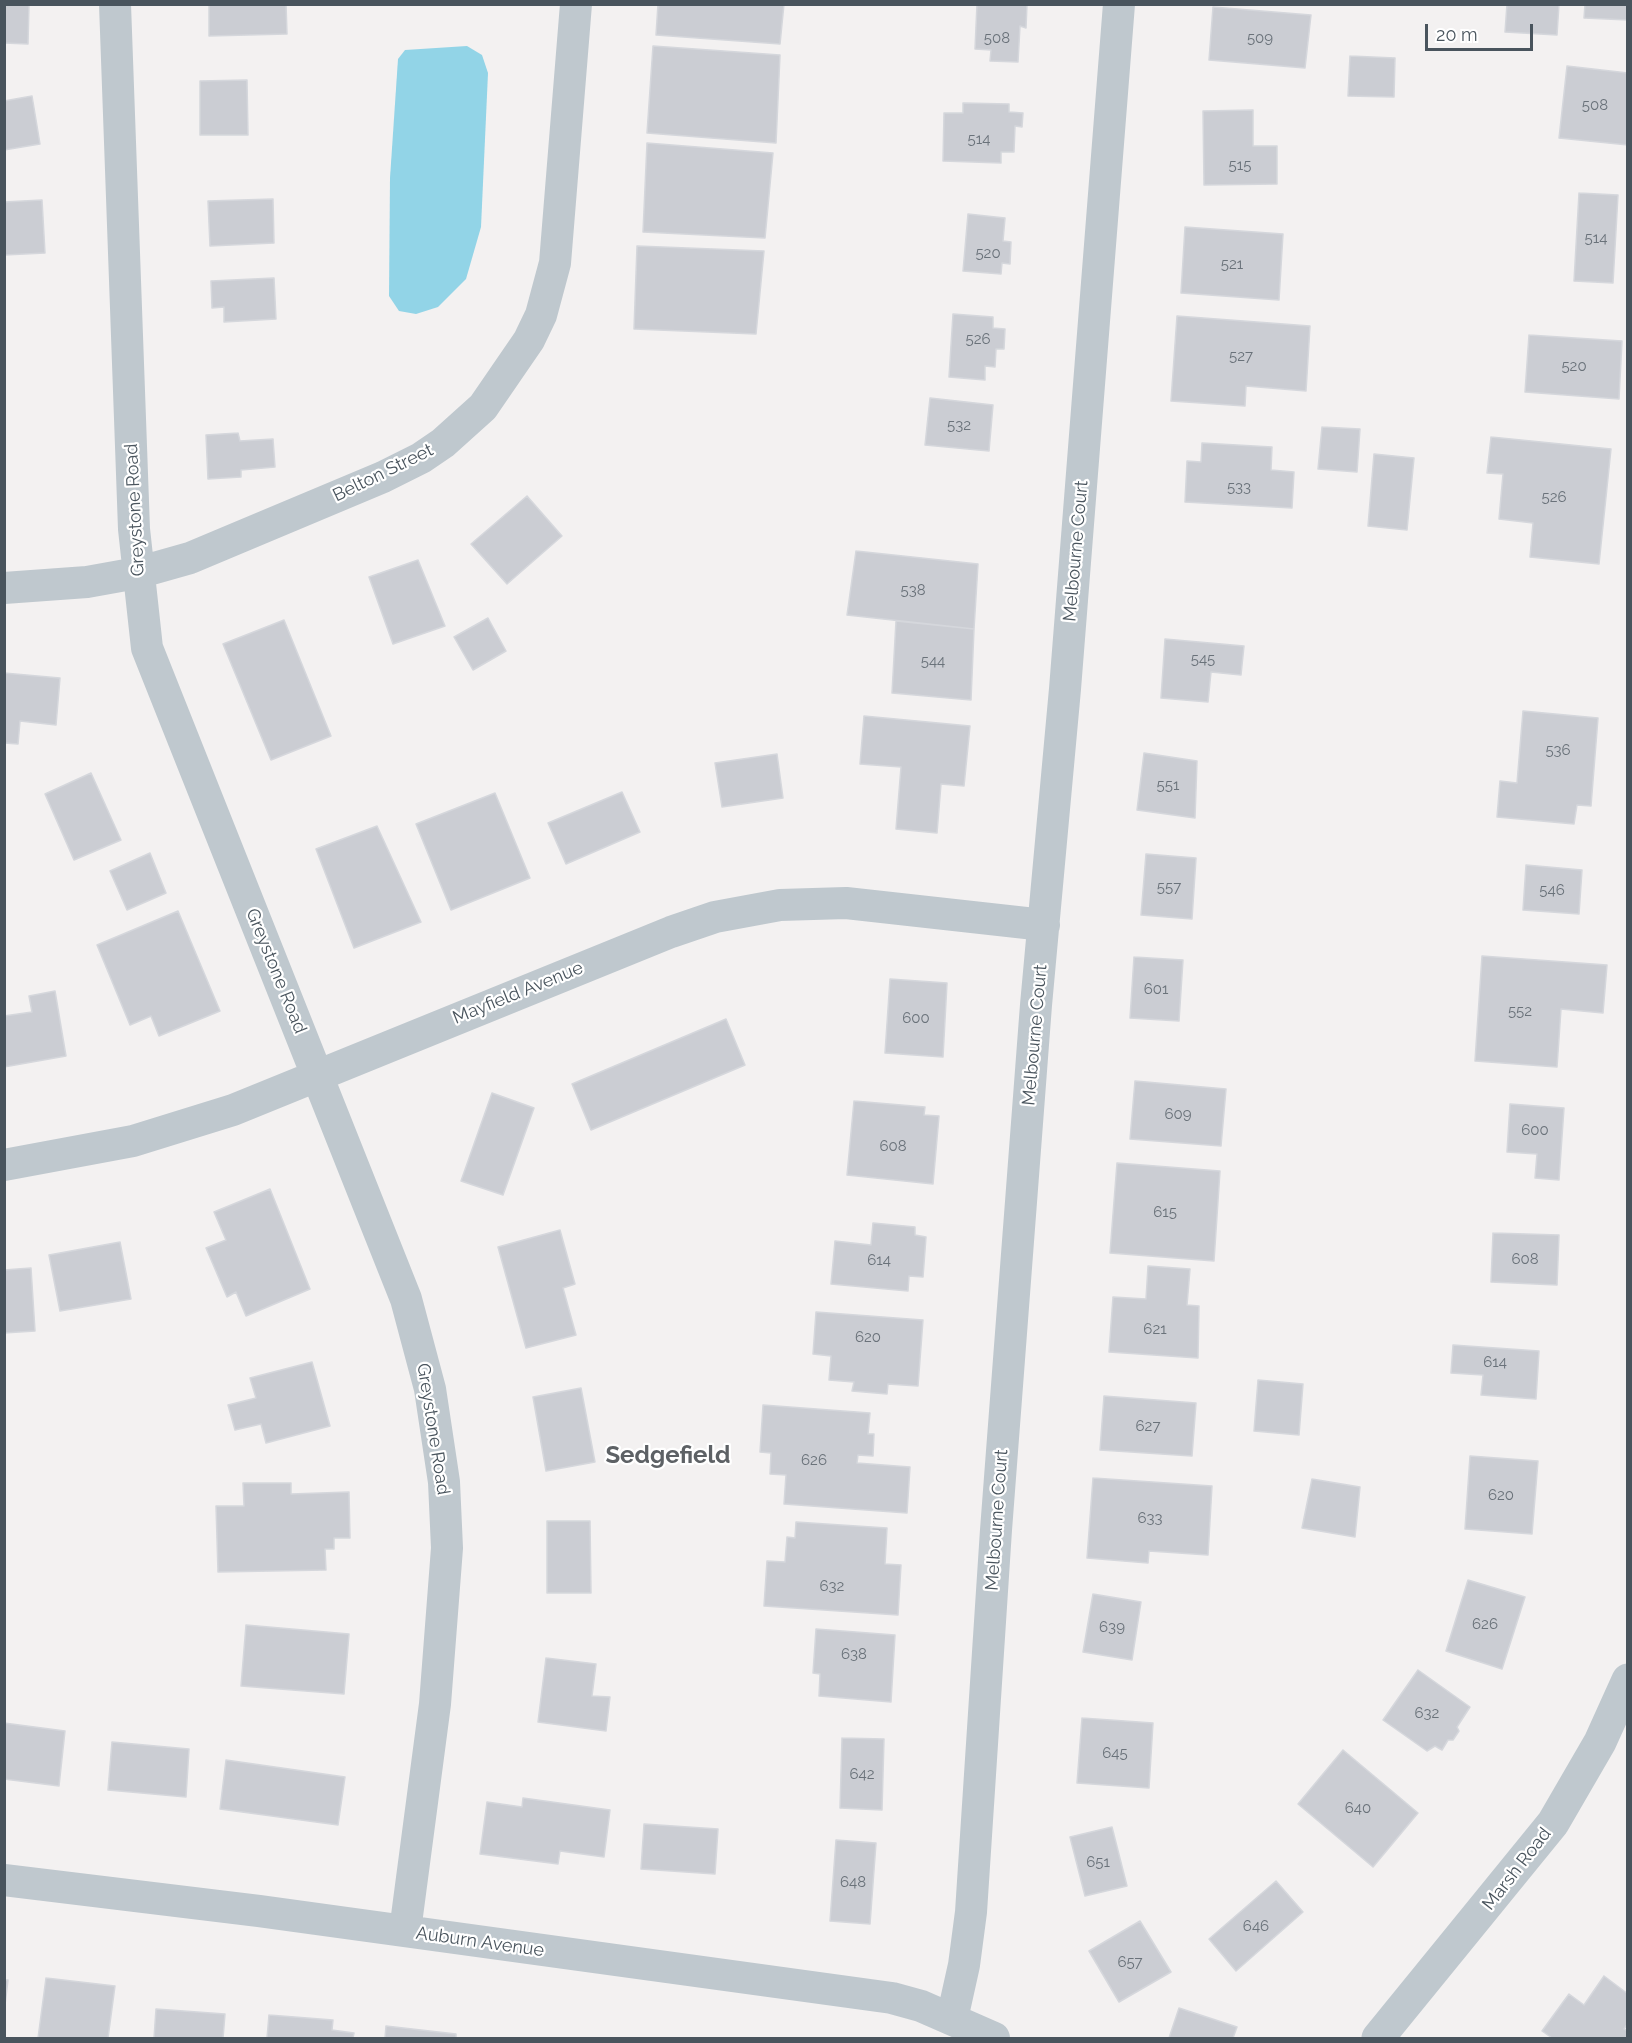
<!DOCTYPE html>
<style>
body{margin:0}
#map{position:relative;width:1632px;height:2043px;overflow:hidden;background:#f3f1f1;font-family:Raleway,sans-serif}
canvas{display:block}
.frame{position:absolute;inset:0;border:6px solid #49545d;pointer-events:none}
.scale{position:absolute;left:1425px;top:24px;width:108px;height:27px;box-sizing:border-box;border:3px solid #49545d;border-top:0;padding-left:8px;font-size:18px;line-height:21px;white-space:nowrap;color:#49545d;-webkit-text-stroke:4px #fff;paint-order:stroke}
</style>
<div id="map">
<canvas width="1632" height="2043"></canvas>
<div class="frame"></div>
<div class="scale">20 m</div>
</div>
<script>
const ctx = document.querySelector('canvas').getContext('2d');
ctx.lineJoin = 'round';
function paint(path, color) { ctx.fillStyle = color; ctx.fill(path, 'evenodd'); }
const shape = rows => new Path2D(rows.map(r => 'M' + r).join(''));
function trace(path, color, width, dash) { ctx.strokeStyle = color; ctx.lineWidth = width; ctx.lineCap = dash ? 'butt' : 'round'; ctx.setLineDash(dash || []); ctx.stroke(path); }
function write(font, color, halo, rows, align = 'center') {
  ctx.font = font + ' Raleway,sans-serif'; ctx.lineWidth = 4.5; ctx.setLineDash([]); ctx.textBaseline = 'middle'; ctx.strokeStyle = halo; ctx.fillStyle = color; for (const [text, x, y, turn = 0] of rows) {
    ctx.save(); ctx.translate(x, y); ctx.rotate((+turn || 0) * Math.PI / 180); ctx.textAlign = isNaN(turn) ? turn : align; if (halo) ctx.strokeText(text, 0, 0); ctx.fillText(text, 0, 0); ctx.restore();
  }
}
const water = shape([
 [467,46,482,55,488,73,481,227,466,279,438,307,416,314,399,311,389,296,390,178,398,59,405,50]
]);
const building = shape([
 [4,4,29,4,28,44,4,43,4,4],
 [209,4,286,4,287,34,209,36,209,4],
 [658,4,784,4,780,44,656,35,658,4],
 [977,4,1027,4,1026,28,1020,26,1018,62,990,61,991,50,975,49,977,4],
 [1507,4,1559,4,1557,35,1505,32,1507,4],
 [1585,4,1628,4,1628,20,1584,18,1585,4],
 [1213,7,1311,15,1305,68,1209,60,1213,7],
 [653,46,780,55,776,143,647,133,653,46],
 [1350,56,1395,58,1394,97,1348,96,1350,56],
 [1567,66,1628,73,1628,145,1559,138,1567,66],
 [247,80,248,135,200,135,200,81,247,80],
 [32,96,40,144,4,150,4,101,32,96],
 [963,103,1009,104,1009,112,1023,113,1022,127,1015,126,1014,152,1001,152,1001,163,943,161,944,113,963,113,963,103],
 [1253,110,1253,146,1277,146,1277,184,1204,185,1203,111,1253,110],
 [647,143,773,153,765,238,643,232,647,143],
 [1579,193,1618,195,1613,283,1574,281,1579,193],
 [273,199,274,243,210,246,208,201,273,199],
 [42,200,45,253,4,255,4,202,42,200],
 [968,214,1005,218,1003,241,1011,242,1010,264,1002,263,1001,274,963,271,968,214],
 [1185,227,1283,234,1279,300,1181,293,1185,227],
 [637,246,764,251,756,334,634,329,637,246],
 [274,278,276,319,224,322,224,307,212,308,211,281,274,278],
 [953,314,993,317,993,328,1005,329,1004,349,996,349,995,367,985,366,985,380,949,377,953,314],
 [1177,316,1310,326,1306,391,1246,386,1245,406,1171,401,1177,316],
 [1529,335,1622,341,1619,399,1525,392,1529,335],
 [930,398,993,405,989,451,925,445,930,398],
 [1322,427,1360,429,1357,472,1318,469,1322,427],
 [238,433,240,441,273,439,275,467,241,470,241,477,208,479,206,435,238,433],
 [1491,437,1611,449,1599,564,1530,557,1533,523,1499,519,1503,474,1487,473,1491,437],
 [1202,443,1272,447,1271,470,1294,472,1292,508,1185,502,1187,461,1201,462,1202,443],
 [1374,454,1414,458,1407,530,1368,526,1374,454],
 [527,496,562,536,507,584,471,544,527,496],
 [856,551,978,564,974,629,847,615,856,551],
 [418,560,445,626,393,644,369,577,418,560],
 [488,618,506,651,473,670,454,637,488,618],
 [284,620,331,736,271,760,223,644,284,620],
 [896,621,974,629,971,700,892,693,896,621],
 [1165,639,1244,646,1241,675,1211,672,1208,702,1161,698,1165,639],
 [4,673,60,678,56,725,20,721,18,744,4,743,4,673],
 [1523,711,1598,718,1591,806,1577,805,1574,824,1497,817,1500,781,1517,783,1523,711],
 [864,716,970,726,964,786,941,784,937,833,896,829,901,767,860,764,864,716],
 [1144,753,1197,761,1195,818,1137,810,1144,753],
 [777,754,783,798,722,807,715,763,777,754],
 [91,773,121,840,74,860,45,794,91,773],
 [622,792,640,832,566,864,548,823,622,792],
 [495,793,530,878,451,910,416,824,495,793],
 [377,826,421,922,354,948,316,849,377,826],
 [150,853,166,893,127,910,110,871,150,853],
 [1146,854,1196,858,1192,919,1141,915,1146,854],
 [1526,865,1582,870,1579,914,1523,910,1526,865],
 [178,911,220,1011,159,1036,151,1016,130,1025,97,945,178,911],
 [1482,956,1607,965,1603,1013,1561,1009,1557,1067,1475,1061,1482,956],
 [1134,957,1183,960,1179,1021,1130,1018,1134,957],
 [890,979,947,983,943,1057,885,1053,890,979],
 [55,991,66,1056,4,1067,4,1016,32,1012,29,996,55,991],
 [726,1019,745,1065,591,1130,572,1084,726,1019],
 [1135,1081,1226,1089,1221,1146,1130,1139,1135,1081],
 [492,1093,534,1108,503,1195,461,1181,492,1093],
 [854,1101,925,1107,924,1115,939,1116,933,1184,847,1175,854,1101],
 [1510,1104,1564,1108,1559,1180,1535,1178,1537,1154,1507,1152,1510,1104],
 [1117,1163,1220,1171,1214,1261,1110,1253,1117,1163],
 [270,1189,310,1289,246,1316,236,1292,227,1297,206,1248,226,1240,214,1212,270,1189],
 [873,1223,915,1227,915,1235,926,1237,923,1277,909,1276,908,1291,831,1284,835,1241,871,1245,873,1223],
 [560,1230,575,1284,563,1288,576,1335,526,1348,498,1247,560,1230],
 [1493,1233,1559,1235,1557,1285,1491,1282,1493,1233],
 [120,1242,131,1299,60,1311,49,1255,120,1242],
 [1148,1266,1190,1269,1187,1305,1199,1306,1198,1358,1109,1352,1113,1297,1146,1299,1148,1266],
 [31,1268,35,1331,4,1333,4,1270,31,1268],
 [816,1312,923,1320,918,1386,888,1384,887,1394,852,1391,854,1382,829,1380,831,1356,813,1354,816,1312],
 [1453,1345,1539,1351,1536,1399,1481,1395,1483,1375,1451,1373,1453,1345],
 [312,1362,330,1426,266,1443,261,1424,235,1430,228,1405,256,1398,250,1378,312,1362],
 [1258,1380,1303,1384,1299,1435,1254,1431,1258,1380],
 [581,1388,595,1462,546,1471,533,1397,581,1388],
 [1104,1396,1196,1403,1192,1456,1100,1450,1104,1396],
 [763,1405,870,1413,868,1434,874,1434,873,1456,858,1455,857,1463,910,1467,907,1513,784,1504,786,1475,770,1474,771,1453,760,1452,763,1405],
 [1470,1456,1538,1461,1532,1534,1465,1529,1470,1456],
 [1093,1478,1212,1486,1208,1555,1149,1551,1148,1563,1087,1558,1093,1478],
 [1312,1479,1360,1487,1355,1537,1302,1528,1312,1479],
 [243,1483,291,1483,291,1494,349,1492,350,1538,334,1538,334,1549,325,1549,326,1570,218,1572,216,1506,244,1506,243,1483],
 [547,1521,590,1521,591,1593,547,1593,547,1521],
 [796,1522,887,1528,885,1564,901,1565,898,1615,764,1606,767,1561,785,1562,787,1537,795,1538,796,1522],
 [1468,1580,1525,1597,1502,1669,1446,1651,1468,1580],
 [1093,1594,1141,1602,1132,1660,1083,1652,1093,1594],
 [246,1625,349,1634,344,1694,241,1686,246,1625],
 [816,1629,895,1635,891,1702,819,1696,820,1674,813,1673,816,1629],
 [546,1658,596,1664,592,1696,610,1697,606,1731,538,1722,546,1658],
 [1418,1670,1470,1707,1457,1727,1459,1731,1453,1740,1448,1740,1442,1750,1435,1746,1427,1751,1383,1720,1418,1670],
 [1082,1718,1153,1723,1149,1788,1077,1783,1082,1718],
 [4,1723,65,1731,59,1786,4,1779,4,1723],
 [842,1738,884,1739,882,1810,840,1808,842,1738],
 [112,1742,189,1749,186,1797,108,1790,112,1742],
 [1343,1750,1418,1813,1373,1867,1298,1804,1343,1750],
 [226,1760,345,1777,338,1825,220,1809,226,1760],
 [523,1798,610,1810,604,1857,560,1851,558,1864,480,1854,487,1802,522,1807,523,1798],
 [644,1824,718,1829,715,1874,641,1869,644,1824],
 [1112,1827,1127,1886,1085,1896,1070,1837,1112,1827],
 [836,1840,876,1843,870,1924,830,1921,836,1840],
 [1276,1881,1303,1912,1236,1971,1209,1939,1276,1881],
 [1140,1921,1171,1972,1119,2002,1089,1951,1140,1921],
 [1604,1976,1628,1994,1628,2023,1624,2029,1628,2031,1628,2038,1552,2038,1542,2031,1569,1994,1584,2005,1604,1976],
 [46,1978,115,1986,108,2038,38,2038,46,1978],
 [4,1980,8,1980,4,2013,4,1980],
 [1179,2008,1237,2027,1233,2038,1169,2038,1179,2008],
 [156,2009,225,2014,223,2038,154,2038,156,2009],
 [269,2015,333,2020,332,2030,354,2033,353,2038,267,2038,269,2015],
 [386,2026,456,2034,456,2038,385,2038,386,2026]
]);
const minor = shape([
 [115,4,134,529,147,648,406,1299,430,1389,444,1482,447,1548,435,1704,405,1931],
 [4,588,87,582,137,573,190,558,383,477,421,458,443,443,483,407,529,340,541,315,555,263,576,4],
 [4,1165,133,1141,233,1110,671,932,715,917,780,905,846,903,1044,925],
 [4,1880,259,1911,892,1998,921,2006,994,2038],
 [952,2019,964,1965,971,1912,996,1530,1036,1005,1065,689,1119,4]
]);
const tertiary = shape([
 [1378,2038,1553,1823,1600,1742,1628,1680]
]);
const numberNames = [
 ["508",997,38],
 ["509",1260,38],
 ["508",1595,105],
 ["514",979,139],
 ["515",1240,165],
 ["514",1596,238],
 ["520",988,253],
 ["521",1232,264],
 ["526",978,339],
 ["527",1241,356],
 ["520",1574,366],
 ["532",959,425],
 ["533",1239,487],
 ["526",1554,497],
 ["538",913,590],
 ["545",1203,659],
 ["544",933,661],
 ["536",1558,750],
 ["551",1168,785],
 ["557",1169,887],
 ["546",1552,890],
 ["601",1156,989],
 ["552",1520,1011],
 ["600",916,1018],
 ["609",1178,1114],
 ["600",1535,1130],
 ["608",893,1146],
 ["615",1165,1212],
 ["608",1525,1259],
 ["614",879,1260],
 ["621",1155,1329],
 ["620",868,1337],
 ["614",1495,1362],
 ["627",1148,1426],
 ["626",814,1460],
 ["620",1501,1495],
 ["633",1150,1518],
 ["632",832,1586],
 ["626",1485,1624],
 ["639",1112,1627],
 ["638",854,1654],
 ["632",1427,1713],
 ["645",1115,1753],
 ["642",862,1774],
 ["640",1358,1808],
 ["651",1098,1862],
 ["648",853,1882],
 ["646",1256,1926],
 ["657",1130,1962]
];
const streetNames = [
 ["Belton Street",383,473,-26],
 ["Greystone Road",135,510,-93],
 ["Melbourne Court",1076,551,-85],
 ["Greystone Road",276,971,68],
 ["Mayfield Avenue",518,993,-22],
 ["Melbourne Court",1035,1035,-85],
 ["Greystone Road",433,1429,81],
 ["Melbourne Court",997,1520,-86],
 ["Marsh Road",1517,1869,-52],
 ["Auburn Avenue",480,1942,8]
];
const districtNames = [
 ["Sedgefield",668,1456]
];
paint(water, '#92d4e7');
paint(building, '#cbcdd3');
trace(building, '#d5d7dc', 1.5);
trace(minor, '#bfc8ce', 32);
trace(tertiary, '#bfc8ce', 33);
write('15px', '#6a727a', null, numberNames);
write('18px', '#49545d', '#fff', streetNames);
write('bold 24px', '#5d6165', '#fff', districtNames);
</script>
